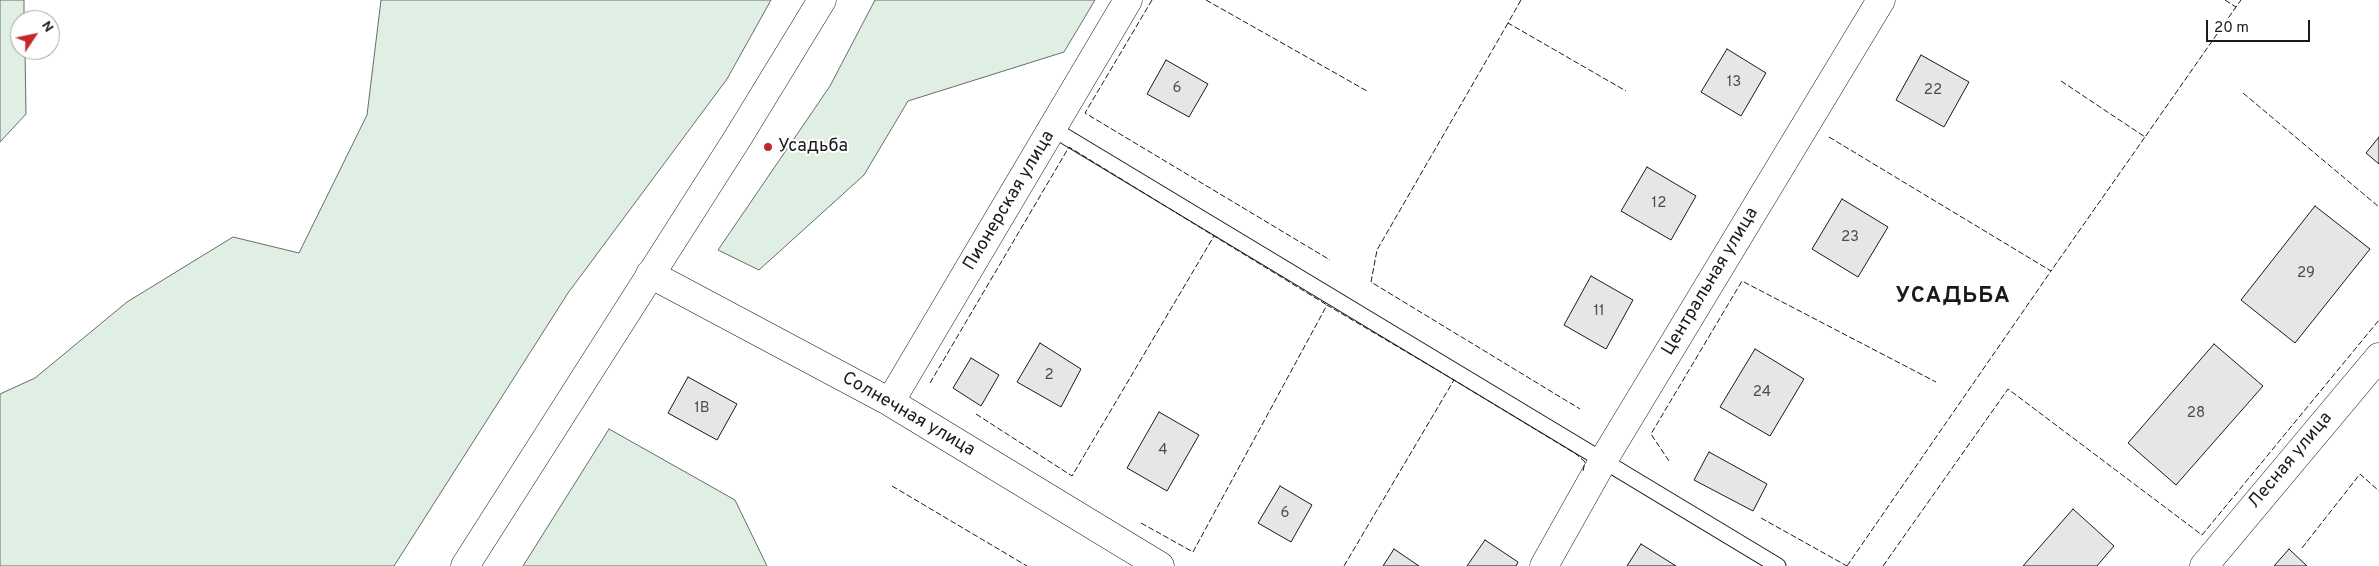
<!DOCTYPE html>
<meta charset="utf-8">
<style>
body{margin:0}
#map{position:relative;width:2379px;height:566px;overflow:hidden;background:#fff;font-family:Overpass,sans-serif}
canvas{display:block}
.north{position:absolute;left:10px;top:10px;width:50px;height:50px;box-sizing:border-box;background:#fff;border:1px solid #a3a3a3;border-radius:50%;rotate:56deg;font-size:14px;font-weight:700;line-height:20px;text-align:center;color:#1a1a1a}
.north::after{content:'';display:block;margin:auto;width:18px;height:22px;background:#c62828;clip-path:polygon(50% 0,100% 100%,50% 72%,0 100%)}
.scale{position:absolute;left:2206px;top:20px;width:104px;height:22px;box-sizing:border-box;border:2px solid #1a1a1a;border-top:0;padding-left:6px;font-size:15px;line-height:18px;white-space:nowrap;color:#1a1a1a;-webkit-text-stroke:4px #fff;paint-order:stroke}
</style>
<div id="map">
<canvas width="2379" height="566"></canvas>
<div class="north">N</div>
<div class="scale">20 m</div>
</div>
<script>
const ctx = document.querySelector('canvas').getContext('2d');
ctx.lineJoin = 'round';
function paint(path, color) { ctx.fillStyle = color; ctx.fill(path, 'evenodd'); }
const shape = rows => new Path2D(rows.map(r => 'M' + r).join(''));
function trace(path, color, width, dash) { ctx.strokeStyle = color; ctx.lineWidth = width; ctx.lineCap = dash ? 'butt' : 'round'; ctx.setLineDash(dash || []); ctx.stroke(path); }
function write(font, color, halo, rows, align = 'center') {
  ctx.font = font + ' Overpass,sans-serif'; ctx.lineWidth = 4; ctx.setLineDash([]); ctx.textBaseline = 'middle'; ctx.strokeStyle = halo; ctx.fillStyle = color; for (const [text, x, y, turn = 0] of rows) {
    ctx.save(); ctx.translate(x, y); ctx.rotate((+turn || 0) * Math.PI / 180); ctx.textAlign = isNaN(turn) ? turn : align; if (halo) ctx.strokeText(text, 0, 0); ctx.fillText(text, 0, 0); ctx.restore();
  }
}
const green = shape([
 [0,0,24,0,24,20,20,20,20,50,25,50,26,114,0,142,0,0],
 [381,0,771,0,727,79,568,293,394,566,0,566,0,394,35,378,127,302,233,237,299,253,367,115,381,0],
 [875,0,1095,0,1064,52,908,101,864,175,759,270,718,250,830,86,875,0],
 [609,429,735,500,767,566,523,566,609,429]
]);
const building = shape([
 [1727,49,1766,73,1741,116,1701,92,1727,49],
 [1921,55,1969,82,1944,127,1896,100,1921,55],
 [1166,60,1208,84,1189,117,1147,94,1166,60],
 [2379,137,2379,164,2366,153,2379,137],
 [1647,167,1696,196,1671,240,1621,211,1647,167],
 [1842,199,1888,227,1858,277,1812,249,1842,199],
 [2315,206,2370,249,2295,343,2241,300,2315,206],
 [1591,276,1633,300,1606,349,1564,325,1591,276],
 [1040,343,1081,369,1061,407,1017,382,1040,343],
 [2214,344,2263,386,2176,485,2128,443,2214,344],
 [1755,349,1804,379,1770,436,1720,407,1755,349],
 [971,358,999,375,981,406,953,388,971,358],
 [688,377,737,404,717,440,668,413,688,377],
 [1159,412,1199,435,1167,491,1127,468,1159,412],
 [1709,452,1767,484,1753,511,1694,480,1709,452],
 [1280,486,1312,505,1291,542,1258,523,1280,486],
 [2073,509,2114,546,2097,566,2023,566,2073,509],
 [1485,540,1518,562,1516,566,1467,566,1485,540],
 [1641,544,1676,566,1627,566,1641,544],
 [1394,549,1419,566,1383,566,1394,549],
 [2289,549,2307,566,2274,566,2289,549]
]);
const service = shape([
 [1053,129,1778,566]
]);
const minor = shape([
 [650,274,890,402,1160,566],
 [890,402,1128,0],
 [1544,566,1604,459,1881,0],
 [2204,566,2379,357]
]);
const secondary = shape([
 [465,566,739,136,822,0]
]);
const fence = shape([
 [1152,0,1085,113,1330,260],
 [1206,0,1367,91],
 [1521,0,1508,23,1626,91],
 [2225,0,2236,7,2241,0],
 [1508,23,1377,250,1371,282,1580,409],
 [2061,81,2145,137,2236,7],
 [2243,93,2379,207],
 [1829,137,2051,271,2145,137],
 [930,383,1069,147,1214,236],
 [976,414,1072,476,1214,236,1327,305],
 [1669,461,1651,434,1742,281,1936,382],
 [892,486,1027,566],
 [1761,518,1847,566],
 [1141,523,1193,552,1327,305,1454,380],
 [2302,548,2360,474,2379,491],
 [1344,566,1454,380,1576,454,1585,462,1583,471],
 [1847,566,2051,271],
 [1883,566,2008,389,2202,535,2379,320]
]);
const markers = [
 [768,147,5,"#c62828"]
];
const numberNames = [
 ["13",1734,83],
 ["6",1177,89],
 ["22",1933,91],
 ["12",1659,204],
 ["23",1850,238],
 ["29",2306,274],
 ["11",1599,312],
 ["2",1049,376],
 ["24",1762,393],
 ["1В",702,409],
 ["28",2196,414],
 ["4",1163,451],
 ["6",1285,514]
];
const poiNames = [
 ["Усадьба",778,147]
];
const streetNames = [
 ["Пионерская улица",1010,201,-59],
 ["Центральная улица",1711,282,-59],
 ["Солнечная улица",908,415,30],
 ["Лесная улица",2291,461,-50]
];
const districtNames = [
 ["УСАДЬБА",1953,298]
];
paint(green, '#e0efe3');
trace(green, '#6a6a6a', 1);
paint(building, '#e6e6e6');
trace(building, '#1a1a1a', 1);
trace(service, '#1a1a1a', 17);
trace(minor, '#1a1a1a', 29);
trace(secondary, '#1a1a1a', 29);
trace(service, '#fff', 15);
trace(minor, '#fff', 28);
trace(secondary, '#fff', 28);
trace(fence, '#1a1a1a', 1, [6, 2.5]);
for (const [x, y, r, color] of markers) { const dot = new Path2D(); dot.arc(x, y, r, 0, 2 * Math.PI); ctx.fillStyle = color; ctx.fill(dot); trace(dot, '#fff', 2); }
write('15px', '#4d4d4d', null, numberNames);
write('18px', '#1a1a1a', '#fff', poiNames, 'left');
write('18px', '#1a1a1a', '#fff', streetNames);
ctx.letterSpacing = '1px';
write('bold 22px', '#1a1a1a', '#fff', districtNames);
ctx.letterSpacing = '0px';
</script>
